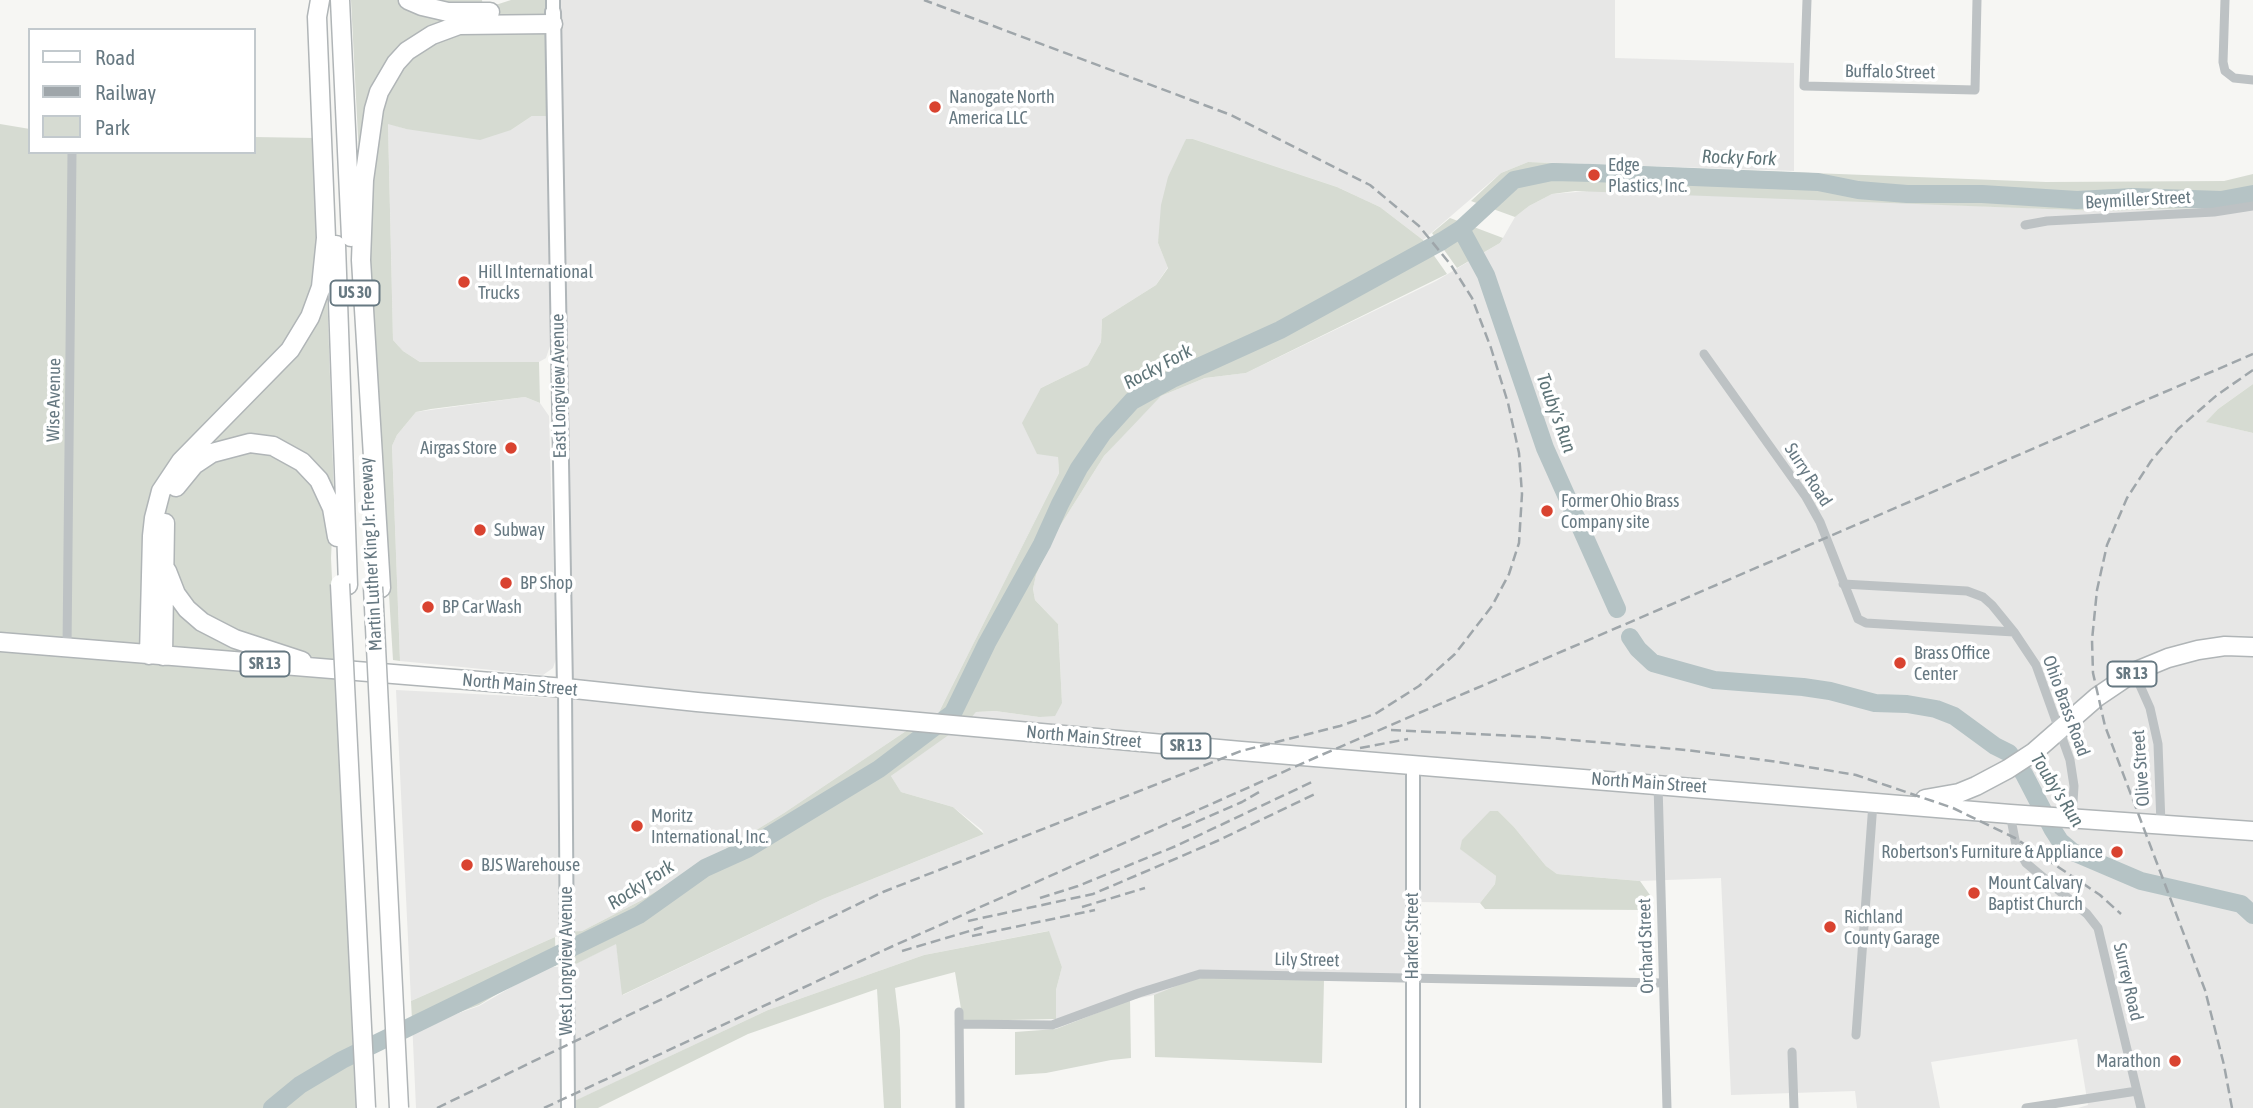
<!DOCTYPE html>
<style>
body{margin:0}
#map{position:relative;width:2253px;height:1108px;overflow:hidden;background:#f6f6f3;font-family:"Asap Condensed",sans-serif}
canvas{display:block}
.legend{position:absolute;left:28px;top:28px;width:228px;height:126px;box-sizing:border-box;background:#fff;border:2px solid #c2c9cd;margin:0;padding:9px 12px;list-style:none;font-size:21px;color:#677982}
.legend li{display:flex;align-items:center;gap:14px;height:35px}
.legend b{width:35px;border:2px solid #c2c9cd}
</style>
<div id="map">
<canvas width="2253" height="1108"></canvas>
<ul class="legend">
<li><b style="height:9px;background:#fff"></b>Road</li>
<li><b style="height:9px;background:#9fa6aa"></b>Railway</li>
<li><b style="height:19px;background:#d6dbd2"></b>Park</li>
</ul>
</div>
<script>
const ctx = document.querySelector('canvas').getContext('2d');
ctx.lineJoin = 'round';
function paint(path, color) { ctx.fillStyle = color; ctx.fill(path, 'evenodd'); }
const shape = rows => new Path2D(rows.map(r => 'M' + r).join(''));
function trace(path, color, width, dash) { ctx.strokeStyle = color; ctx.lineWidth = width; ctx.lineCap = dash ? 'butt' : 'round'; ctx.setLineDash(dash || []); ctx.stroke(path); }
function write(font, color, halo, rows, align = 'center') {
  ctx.font = font + ' "Asap Condensed",sans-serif'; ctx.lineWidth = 7; ctx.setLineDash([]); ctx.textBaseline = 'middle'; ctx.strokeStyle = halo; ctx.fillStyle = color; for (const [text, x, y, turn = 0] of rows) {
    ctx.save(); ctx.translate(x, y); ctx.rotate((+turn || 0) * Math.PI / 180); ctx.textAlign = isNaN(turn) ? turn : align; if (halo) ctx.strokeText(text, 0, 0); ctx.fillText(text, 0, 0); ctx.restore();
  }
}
const built = shape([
 [560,0,1615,0,1615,58,1794,63,1794,171,1528,162,1501,173,1423,240,1380,207,1337,187,1193,139,1186,139,1158,243,1168,267,1156,285,1102,319,1101,342,1088,365,1041,388,1058,457,1059,473,938,714,909,729,784,813,642,900,582,931,555,937,411,1001,396,690,573,699],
 [532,116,548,116,551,343,546,358,539,362,420,362,403,351,393,340,388,123,406,129,511,130],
 [1601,190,2100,211,2204,208,2253,200,2253,384,2218,409,2207,422,2253,433,2253,1108,2078,1108,2088,1105,2077,1039,1931,1062,1940,1108,1857,1108,1855,1091,1731,1095,1721,878,1640,881,1557,874,1546,866,1514,827,1498,811,1461,849,1496,876,1495,884,1480,903,1419,902,1420,983,1324,980,1154,995,1130,1000,1056,1029,1056,990,1062,967,1048,931,924,955,768,1010,560,1108,416,1108,412,1020,423,1024,436,1021,479,1006,546,967,570,967,616,943,623,995,823,899,984,834,982,830,953,807,901,792,891,776,976,712,995,711,1039,717,1062,703,1058,624,1035,600,1033,589,1036,575,1055,534,1104,456,1136,420,1161,396,1205,378,1246,373,1436,281,1500,243,1515,217,1529,206,1552,194],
 [525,397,540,403,549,416,556,659,553,668,543,675,400,661,392,446,397,435,416,412]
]);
const green = shape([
 [351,0,482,0,483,9,511,0,545,0,548,116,532,116,511,130,480,140,406,129,388,124,393,340,403,351,420,362,539,362,540,403,525,397,431,409,416,412,397,435,392,446,400,661,393,660,370,284,370,249,360,176],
 [0,124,30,129,30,152,254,152,254,137,316,138,327,288,334,495,331,558,357,1108,0,1108],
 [1186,139,1193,139,1337,187,1380,207,1423,240,1447,274,1246,373,1205,378,1161,396,1104,456,1055,534,1036,575,1033,589,1035,600,1058,624,1062,703,1055,716,1039,717,995,711,976,712,970,719,938,714,1059,473,1058,457,1037,454,1022,423,1041,388,1088,365,1101,342,1102,319,1156,285,1168,268,1158,243,1161,205,1168,177],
 [1528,162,2046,182,2224,181,2253,174,2253,200,2204,208,2100,211,1575,191,1552,194,1529,206,1515,217,1471,201,1501,173],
 [1450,218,1503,238,1500,243,1457,268,1432,233],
 [2253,384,2253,433,2206,422,2218,409],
 [909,729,950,734,891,776,901,792,953,807,984,834,823,899,622,995,616,944,570,967,569,932,582,931,642,900,784,813],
 [1490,811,1498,811,1514,827,1546,866,1557,874,1640,881,1650,895,1645,910,1485,909,1480,903,1495,884,1496,876,1460,849,1462,840],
 [1049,931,1062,967,1056,990,1056,1019,963,1021,955,972,895,988,900,1030,901,1108,884,1108,877,989,748,1034,598,1108,570,1108,570,1103,768,1010,924,955],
 [555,937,556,966,546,967,532,973,479,1005,436,1021,423,1024,412,1020,411,1001],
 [1209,977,1324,980,1322,1063,1155,1057,1154,995,1191,980],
 [1130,1000,1131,1058,1111,1060,1046,1073,1015,1075,1015,1032,1056,1029]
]);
const river = shape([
 [1461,229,1486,275,1545,448,1617,609],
 [1630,637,1638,649,1653,663,1714,680,1803,687,1830,691,1875,703,1907,704,1936,709,1954,716,1995,746,2009,753,2024,774,2053,830,2060,841,2073,852,2141,881,2241,904,2253,915],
 [272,1108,300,1085,342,1060,639,915,705,868,747,849,879,769,953,713,987,643,1042,544,1060,504,1079,468,1103,433,1132,401,1172,379,1280,330,1442,241,1461,229,1514,180,1552,172,1593,173,1818,182,1858,190,1907,194,1982,194,2077,200,2133,197,2221,200,2253,194]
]);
const street = shape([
 [1807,0,1804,86,1975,90,1977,0],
 [2225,0,2223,62,2225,71,2234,78,2253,80],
 [2025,225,2047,221,2214,212,2253,206],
 [1704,354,1806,497,1820,522,1858,619,1866,623,2014,632],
 [1843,584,1967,591,1983,597,1992,605,2014,632,2036,665,2070,760,2074,786,2072,818],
 [67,648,72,152],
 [2134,672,2150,708,2158,744,2161,824],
 [1658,784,1667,1108],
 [2010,814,2016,845,2026,863,2087,914,2098,928,2141,1108],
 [959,1012,960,1108],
 [959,1024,1052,1025,1139,993,1200,974,1663,983],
 [1856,1035,1873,803],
 [1792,1052,1794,1108],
 [2026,1108,2137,1091]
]);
const secondary = shape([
 [553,0,553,12],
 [565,688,568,1108],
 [1413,1108,1413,765]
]);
const primary = shape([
 [553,12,565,688]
]);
const highway = shape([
 [340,0,351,237],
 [408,0,422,6,448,12,490,12],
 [336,245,348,585],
 [176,487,194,465,212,453,250,443,273,446,302,462,319,480,332,508,337,537],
 [167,571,176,594,187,609,202,622,235,639,302,661],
 [381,588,361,260,364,180,374,109,379,92,396,63,407,51,432,35,459,25,553,24],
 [0,642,565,688,697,702,1241,751,2010,814,2253,831],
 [149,655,152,536,154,518,161,491,181,461,290,350,310,317,321,287,326,238,317,17,320,0],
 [163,656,165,523],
 [1925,799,1959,793,1976,786,2008,769,2034,752,2097,697,2134,672,2168,658,2198,650,2225,646,2253,647]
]);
const rail = shape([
 [1391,730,1538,737,1686,750,1778,762,1856,775,1953,808,2015,838,2100,895,2121,914],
 [1360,748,1408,739],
 [1182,828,1242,802,1261,791],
 [1040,898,1078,886,1176,846,1312,782],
 [1082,907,1145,888],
 [968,921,1093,894,1217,841,1317,793],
 [972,936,1095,910],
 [902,951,983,927],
 [437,1108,883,892,1241,751,1340,726,1375,714,1419,686,1455,654,1492,606,1509,574,1519,543,1522,494,1519,453,1508,403,1491,348,1472,298,1451,265,1419,226,1370,185,1231,115,924,0],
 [544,1108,893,946,1319,756,2253,354],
 [2232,1108,2224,1065,2205,990,2105,726,2093,673,2092,640,2097,590,2107,545,2127,498,2151,461,2178,429,2217,395,2253,370]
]);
const highwayBridge = shape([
 [340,584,366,1108],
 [373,587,399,1108]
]);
const markers = [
 [935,107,7,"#d94330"],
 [1594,175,7,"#d94330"],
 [464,282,7,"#d94330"],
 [511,448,7,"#d94330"],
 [1547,511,7,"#d94330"],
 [480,530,7,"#d94330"],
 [506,583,7,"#d94330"],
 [428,607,7,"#d94330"],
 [1900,663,7,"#d94330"],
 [637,826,7,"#d94330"],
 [2117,852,7,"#d94330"],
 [467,865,7,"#d94330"],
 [1974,893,7,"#d94330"],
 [1830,927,7,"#d94330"],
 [2175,1061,7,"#d94330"]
];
const shields = [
 [355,293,49],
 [265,664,49],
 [2132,674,49],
 [1186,746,49]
];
const shieldNames = [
 ["US 30",355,293],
 ["SR 13",265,664],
 ["SR 13",2132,674],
 ["SR 13",1186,746]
];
const streetNames = [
 ["Buffalo Street",1890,72,1],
 ["Beymiller Street",2138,200,-3],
 ["East Longview Avenue",559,386,-91],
 ["Wise Avenue",54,400,-89],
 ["Surry Road",1808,475,57],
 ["Martin Luther King Jr. Freeway",371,554,-93],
 ["North Main Street",520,685,5],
 ["Ohio Brass Road",2066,706,70],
 ["North Main Street",1084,737,5],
 ["Olive Street",2141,768,-94],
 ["North Main Street",1649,783,4],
 ["Harker Street",1412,936,-90],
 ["Orchard Street",1646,946,-92],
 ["Lily Street",1307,960,1],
 ["West Longview Avenue",566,961,-90],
 ["Surrey Road",2128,982,77]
];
const poiNames = [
 ["Nanogate North",949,97],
 ["America LLC",949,118],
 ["Edge",1608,165],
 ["Plastics, Inc.",1608,186],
 ["Hill International",478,272],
 ["Trucks",478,293],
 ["Airgas Store",497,448,"right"],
 ["Former Ohio Brass",1561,501],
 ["Company site",1561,522],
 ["Subway",494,530],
 ["BP Shop",520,583],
 ["BP Car Wash",442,607],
 ["Brass Office",1914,653],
 ["Center",1914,674],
 ["Moritz",651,816],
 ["International, Inc.",651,837],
 ["Robertson's Furniture & Appliance",2103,852,"right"],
 ["BJS Warehouse",481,865],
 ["Mount Calvary",1988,883],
 ["Baptist Church",1988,904],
 ["Richland",1844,917],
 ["County Garage",1844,938],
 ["Marathon",2161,1061,"right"]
];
const waterNames = [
 ["Rocky Fork",1739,158,2],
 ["Rocky Fork",1158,367,-28],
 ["Touby's Run",1556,413,70],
 ["Touby's Run",2057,790,58],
 ["Rocky Fork",641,885,-33]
];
paint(built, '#e7e7e6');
paint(green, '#d6dbd2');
trace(river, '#b5c3c5', 18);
trace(secondary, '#afb6b9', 16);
trace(primary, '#b0b6b9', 18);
trace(highway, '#b0b5b7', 21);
trace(street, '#bdc2c4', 9);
trace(secondary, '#fff', 12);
trace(primary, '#fff', 14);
trace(highway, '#fff', 18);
trace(rail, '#9fa6aa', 2.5, [10, 5]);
trace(highwayBridge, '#b0b5b7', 21, []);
trace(highwayBridge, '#fff', 18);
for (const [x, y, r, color] of markers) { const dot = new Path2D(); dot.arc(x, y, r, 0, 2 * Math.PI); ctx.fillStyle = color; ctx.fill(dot); trace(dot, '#fff', 2.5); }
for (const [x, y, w] of shields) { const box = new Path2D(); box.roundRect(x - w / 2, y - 12.5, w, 25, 5); ctx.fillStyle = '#fff'; ctx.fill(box); trace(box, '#677982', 2); }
write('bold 16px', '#677982', null, shieldNames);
write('18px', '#677982', '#fff', streetNames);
write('18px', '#677982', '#fff', poiNames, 'left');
write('italic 19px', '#5e7478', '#fff', waterNames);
</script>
